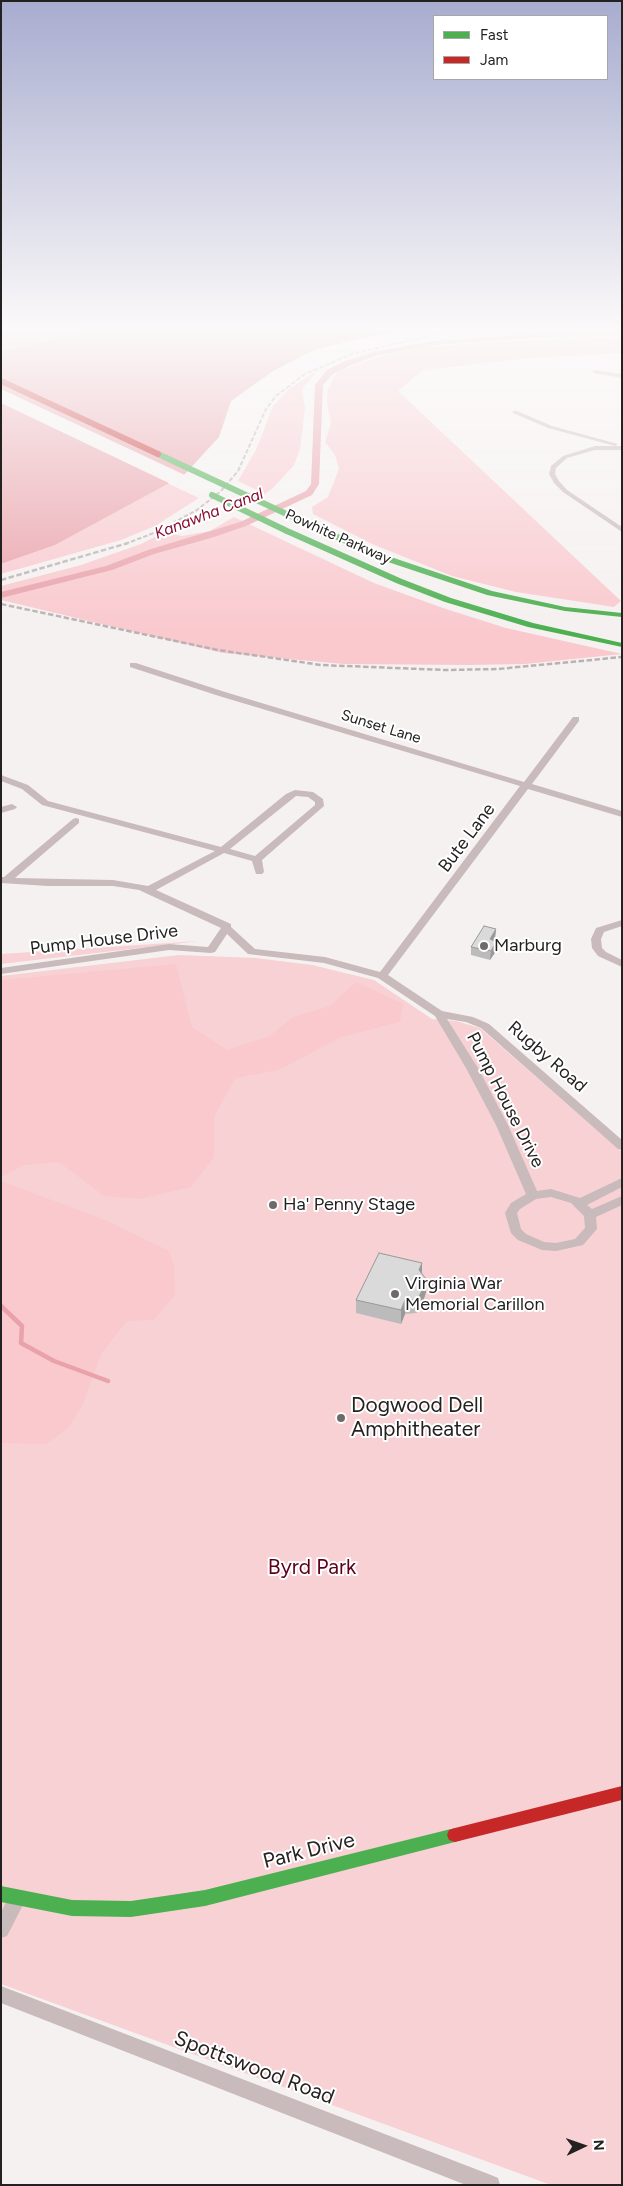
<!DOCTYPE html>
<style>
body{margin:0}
#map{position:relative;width:623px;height:2186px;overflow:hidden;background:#f6f1f1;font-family:Figtree,sans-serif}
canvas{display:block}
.frame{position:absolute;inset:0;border:2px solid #242121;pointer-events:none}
.legend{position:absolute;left:433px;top:15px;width:175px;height:65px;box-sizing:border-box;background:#fff;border:1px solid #a7a6a6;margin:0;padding:6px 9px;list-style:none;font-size:15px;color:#242121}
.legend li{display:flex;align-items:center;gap:10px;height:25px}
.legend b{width:25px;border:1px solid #a7a6a6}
.north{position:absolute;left:558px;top:2121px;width:50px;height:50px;-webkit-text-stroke:4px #fff;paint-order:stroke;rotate:87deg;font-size:14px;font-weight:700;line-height:20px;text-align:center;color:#242121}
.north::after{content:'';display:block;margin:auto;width:18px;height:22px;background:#242121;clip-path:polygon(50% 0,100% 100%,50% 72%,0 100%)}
</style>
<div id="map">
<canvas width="623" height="2186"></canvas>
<div class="frame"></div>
<ul class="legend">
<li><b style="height:6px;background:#4caf50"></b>Fast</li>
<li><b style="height:6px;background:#c62828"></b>Jam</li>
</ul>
<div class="north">N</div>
</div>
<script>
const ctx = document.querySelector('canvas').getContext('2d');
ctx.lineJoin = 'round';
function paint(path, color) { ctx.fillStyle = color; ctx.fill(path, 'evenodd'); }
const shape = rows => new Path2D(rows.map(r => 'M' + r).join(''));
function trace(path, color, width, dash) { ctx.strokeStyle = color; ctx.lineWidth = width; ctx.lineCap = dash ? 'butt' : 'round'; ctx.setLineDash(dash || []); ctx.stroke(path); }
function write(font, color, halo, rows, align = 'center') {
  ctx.font = font + ' Figtree,sans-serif'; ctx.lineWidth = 4; ctx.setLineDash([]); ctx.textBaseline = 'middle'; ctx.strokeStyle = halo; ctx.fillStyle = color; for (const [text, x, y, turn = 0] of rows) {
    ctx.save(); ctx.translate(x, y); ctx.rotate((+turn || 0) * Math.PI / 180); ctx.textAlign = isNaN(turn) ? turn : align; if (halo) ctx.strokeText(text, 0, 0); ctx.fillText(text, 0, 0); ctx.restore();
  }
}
const built = shape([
 [483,326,622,326,622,336,475,339,464,330]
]);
const green = shape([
 [200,941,1,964,1,954],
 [179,955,256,958,312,965,374,980,432,1019,456,1021,480,1028,622,1152,622,2185,551,2185,1,1984,1,976]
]);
const forest = shape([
 [1,326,96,326,43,342,1,351],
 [606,338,622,340,622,353,531,358,423,370,398,391,621,601,614,607,516,592,452,576,372,544,313,514,312,507,328,497,339,469,335,455,325,442,331,423,327,401,328,389,337,372,384,355,424,347,510,341],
 [318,370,302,389,305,408,300,449,294,465,273,488,265,494,238,481,256,450,273,406,289,389],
 [167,483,199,498,155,526,121,540,1,574,1,564,55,545],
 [234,517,374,583,443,608,506,628,622,654,525,664,469,665,344,664,223,653,1,600,1,586,81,565,141,544,164,532,182,536,210,531],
 [176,964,192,1027,227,1050,270,1036,293,1017,330,1006,356,982,403,1004,400,1022,341,1037,279,1070,235,1078,214,1117,214,1157,191,1187,139,1199,104,1196,59,1162,24,1165,1,1177,1,980],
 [1,1181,105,1220,169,1251,174,1266,175,1295,154,1320,127,1321,101,1354,83,1404,69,1427,46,1444,1,1443]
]);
const water = shape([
 [96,326,419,326,316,349,273,371,231,401,219,437,184,475,55,545,1,564,1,351,43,342]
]);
const pier = shape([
 [1,389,187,476,171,484,1,403]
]);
const stream = shape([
 [1,1306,22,1326,21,1343,54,1361,108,1381]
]);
const canal = shape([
 [578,331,622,331,622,335,578,335,435,345,378,355,349,366,333,374,323,385,319,484,312,495,246,526,214,537,154,554,112,570,1,598,1,592,106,566,148,550,240,522,306,491,311,484,315,385,327,370,343,362,376,351,435,341,578,331]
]);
const street = shape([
 [595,370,622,374,622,378,593,373,593,371,595,370],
 [513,411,517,411,552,426,618,444,615,446,548,428,513,413,513,411],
 [595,446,622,446,622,450,595,450,567,458,556,468,555,474,559,481,567,490,622,527,622,532,563,492,554,483,549,474,551,466,563,456,595,446],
 [130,663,136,663,225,692,524,782,573,717,579,717,579,721,532,784,622,811,622,817,528,789,388,975,442,1011,473,1017,489,1024,622,1140,622,1150,618,1149,481,1028,466,1022,447,1019,478,1068,508,1125,537,1191,551,1189,580,1198,622,1178,622,1187,587,1205,592,1209,622,1196,622,1205,596,1217,597,1229,583,1245,556,1251,542,1250,518,1240,511,1233,505,1213,511,1203,526,1194,496,1125,466,1068,435,1016,378,978,324,963,248,954,227,934,215,952,211,953,169,950,1,974,1,968,169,944,208,947,221,928,139,890,113,886,48,886,1,883,1,877,4,877,73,819,76,818,79,819,79,823,15,878,113,880,148,886,215,851,42,805,22,789,1,781,1,775,28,785,48,801,221,847,286,794,295,790,313,792,323,799,324,806,262,860,264,872,262,874,256,874,252,861,224,853,156,890,231,924,231,927,255,949,325,957,380,972,520,786,219,696,130,667,130,663],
 [296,796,308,797,315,802,315,805,255,856,230,849,296,796],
 [551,1197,571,1203,584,1216,585,1228,575,1239,556,1243,544,1242,526,1234,521,1229,517,1213,520,1209,536,1199,551,1197],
 [12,804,17,807,15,809,1,813,1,807,12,804],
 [622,920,622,926,604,932,601,939,602,948,606,952,622,960,622,967,598,956,592,948,591,939,596,928,622,920],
 [17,1891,23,1893,26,1899,7,1936,1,1938,1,1912,11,1893,17,1891],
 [1,1986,491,2175,498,2178,500,2185,466,2185,1,2003,1,1986]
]);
const fast = shape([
 [305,522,311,522,385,555,492,591,565,607,622,613,622,617,565,611,487,595,379,559,305,526,305,522],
 [284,529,290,529,402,579,451,598,533,623,622,643,622,647,528,627,445,602,396,583,284,533,284,529],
 [455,1828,461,1830,463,1835,461,1840,455,1842,205,1906,131,1917,72,1916,1,1902,1,1886,72,1900,131,1901,205,1890,455,1828]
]);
const jam = shape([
 [622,1786,622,1800,455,1842,449,1840,447,1835,449,1830,455,1828,622,1786]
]);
const railFar1 = shape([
 [125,544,154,533,197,510,221,491,238,471,266,409,276,396,305,374,352,354,473,326]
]);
const rail = shape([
 [1,580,128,543],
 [1,604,218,650,321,665,445,670,498,669,622,657]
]);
const fastBridge = shape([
 [158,454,308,524],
 [212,495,287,531]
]);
const jamBridge = shape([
 [1,381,158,454]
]);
const wall = shape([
 [496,929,495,938,493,941,496,942,496,951,490,960,471,955,471,947],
 [422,1263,422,1273,426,1292,423,1302,416,1313,405,1314,401,1324,356,1313,356,1300]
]);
const shadedWall = shape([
 [496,929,495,938,489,948,490,939],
 [496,942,496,951,490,960,491,951],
 [422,1263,422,1276,419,1270],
 [426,1279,426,1292,423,1302,416,1313,417,1300],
 [405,1300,405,1314,401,1324,401,1310]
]);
const building = shape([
 [484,926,496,929,490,939,496,942,491,951,471,947,484,926],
 [379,1253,422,1263,419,1270,426,1279,423,1289,417,1300,405,1300,401,1310,356,1300,379,1253]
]);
const markers = [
 [484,946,5,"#6e6a6a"],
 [273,1205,5,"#6e6a6a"],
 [395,1294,5,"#6e6a6a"],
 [341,1418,5,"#6e6a6a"]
];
const farStreetnames = [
 ["Powhite Parkway",338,537,24],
 ["Sunset Lane",381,727,17]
];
const farWaternames = [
 ["Kanawha Canal",209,514,-21]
];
const streetNames = [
 ["Bute Lane",467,838,-53],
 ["Pump House Drive",104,940,-7],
 ["Rugby Road",547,1057,41],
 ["Pump House Drive",505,1100,63]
];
const poiNames = [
 ["Marburg",494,946],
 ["Ha' Penny Stage",283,1205],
 ["Virginia War",405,1284],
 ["Memorial Carillon",405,1305]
];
const nearPoinames = [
 ["Dogwood Dell",351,1406],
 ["Amphitheater",351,1430]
];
const nearParknames = [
 ["Byrd Park",312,1568]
];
const nearStreetnames = [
 ["Park Drive",309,1851,-14],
 ["Spottswood Road",254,2068,21]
];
paint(built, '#efe2e3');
paint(green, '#f8d1d4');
paint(forest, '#f9c9ce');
paint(water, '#e9a1aa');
paint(pier, '#f6f1f1');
trace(stream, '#e9a1aa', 4.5);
paint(canal, '#e9a1aa');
paint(street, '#c9babb');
paint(fast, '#4caf50');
paint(jam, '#c62828');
trace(railFar1, '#bab2b2', 2, [4.5, 2]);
trace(rail, '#bab2b2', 2.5, [5.5, 2.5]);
trace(fastBridge, '#4caf50', 6);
trace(jamBridge, '#c62828', 6);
paint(wall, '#bbb');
paint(shadedWall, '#999');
paint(building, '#dadada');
trace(building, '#999', 1);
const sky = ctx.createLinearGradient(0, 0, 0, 632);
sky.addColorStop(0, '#a8accf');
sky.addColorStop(0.52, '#fbf9f9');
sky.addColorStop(1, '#fbf9f900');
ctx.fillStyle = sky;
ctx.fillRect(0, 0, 623, 632);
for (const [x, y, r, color] of markers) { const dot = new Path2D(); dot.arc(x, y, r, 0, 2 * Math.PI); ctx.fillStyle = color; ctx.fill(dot); trace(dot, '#fff', 2); }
write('15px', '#242121', '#fff', farStreetnames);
write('italic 16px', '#890d32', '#fff', farWaternames);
write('18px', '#242121', '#fff', streetNames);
write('18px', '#242121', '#fff', poiNames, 'left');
write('21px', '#242121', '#fff', nearPoinames, 'left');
write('21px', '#5c001c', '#fff', nearParknames);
write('21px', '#242121', '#fff', nearStreetnames);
</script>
